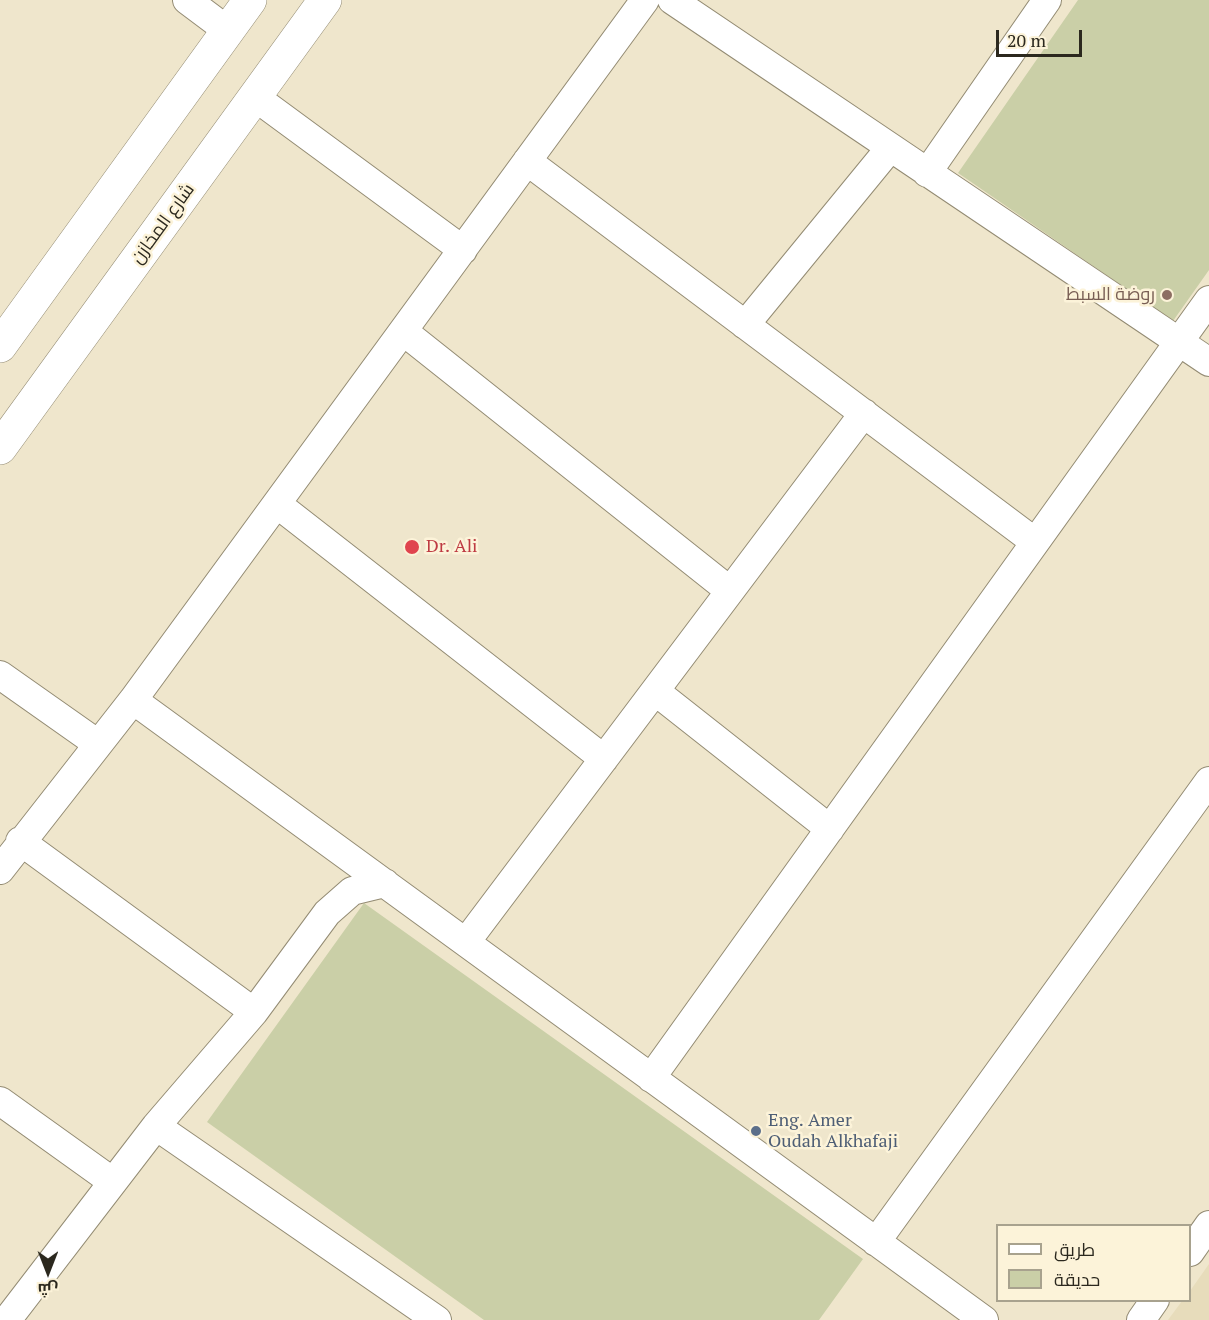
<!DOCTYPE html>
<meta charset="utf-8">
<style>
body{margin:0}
#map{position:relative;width:1209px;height:1320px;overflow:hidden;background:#efe6cc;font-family:"PT Serif",Cairo,serif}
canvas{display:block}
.legend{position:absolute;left:996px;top:1224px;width:195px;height:78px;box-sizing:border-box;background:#fcf3d9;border:2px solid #a8a28e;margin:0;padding:8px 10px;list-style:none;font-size:18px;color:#2b281e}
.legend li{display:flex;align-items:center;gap:12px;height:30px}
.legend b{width:30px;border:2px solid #a8a28e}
.north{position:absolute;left:18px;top:1242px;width:60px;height:60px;-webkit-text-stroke:4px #fcf3d9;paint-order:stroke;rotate:180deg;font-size:16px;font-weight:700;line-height:24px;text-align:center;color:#2b281e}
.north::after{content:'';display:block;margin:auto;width:21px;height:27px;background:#2b281e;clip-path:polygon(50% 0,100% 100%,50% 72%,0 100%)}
.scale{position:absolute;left:996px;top:30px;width:86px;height:27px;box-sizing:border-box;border:3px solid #2b281e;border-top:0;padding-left:8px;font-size:18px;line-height:21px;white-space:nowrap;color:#2b281e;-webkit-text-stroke:4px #fcf3d9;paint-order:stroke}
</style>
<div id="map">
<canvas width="1209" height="1320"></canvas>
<ul class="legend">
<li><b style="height:8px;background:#fff"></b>طريق</li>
<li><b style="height:16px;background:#cacfa7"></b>حديقة</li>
</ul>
<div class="north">ش</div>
<div class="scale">20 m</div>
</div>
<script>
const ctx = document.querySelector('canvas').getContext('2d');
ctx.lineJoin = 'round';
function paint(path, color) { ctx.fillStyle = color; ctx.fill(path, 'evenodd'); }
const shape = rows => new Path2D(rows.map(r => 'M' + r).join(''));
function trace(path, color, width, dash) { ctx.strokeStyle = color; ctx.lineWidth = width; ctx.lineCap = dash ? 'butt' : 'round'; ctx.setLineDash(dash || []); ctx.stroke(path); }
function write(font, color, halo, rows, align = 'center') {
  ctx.font = font + ' "PT Serif",Cairo,serif'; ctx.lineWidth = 5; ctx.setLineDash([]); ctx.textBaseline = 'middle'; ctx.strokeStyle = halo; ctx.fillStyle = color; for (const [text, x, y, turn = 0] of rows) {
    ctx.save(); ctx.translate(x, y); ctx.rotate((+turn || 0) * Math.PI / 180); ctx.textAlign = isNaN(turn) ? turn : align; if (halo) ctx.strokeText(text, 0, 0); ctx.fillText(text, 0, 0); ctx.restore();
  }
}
const built = shape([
 [1209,1264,1209,1320,1168,1320,1182,1301,1190,1300,1190,1291]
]);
const green = shape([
 [1078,0,1209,0,1209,270,1173,321,958,173],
 [364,903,863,1259,819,1320,484,1320,207,1122]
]);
const minor = shape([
 [187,0,227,30],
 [672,0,1209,362],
 [255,97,463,250],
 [527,161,1035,542],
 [927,173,1047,0],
 [745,325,890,148],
 [403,331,730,591],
 [277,504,604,759],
 [0,675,98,744],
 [655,691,830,829],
 [133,700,984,1320],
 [20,841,254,1012],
 [0,870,133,700,645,0],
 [466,942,864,413],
 [651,1078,1209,300],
 [0,1101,113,1182],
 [156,1126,437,1320],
 [876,1242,1209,781],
 [1190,1252,1209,1225],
 [7,1320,156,1126,254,1012,327,913,352,891,385,883],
 [1141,1320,1155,1300]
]);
const tertiary = shape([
 [0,346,250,0],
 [0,448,325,0]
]);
const markers = [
 [1167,295,6,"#8d6e63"],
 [412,547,8,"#e0444e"],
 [756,1131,6,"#5c6f8a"]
];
const streetNames = [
 ["شارع المخازن",163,224,-54]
];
const educationNames = [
 ["روضة السبط",1155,295]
];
const healthNames = [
 ["Dr. Ali",426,547]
];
const serviceNames = [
 ["Eng. Amer",768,1121],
 ["Oudah Alkhafaji",768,1142]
];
paint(built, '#e7dcbb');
paint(green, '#cacfa7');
trace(minor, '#938b73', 30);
trace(tertiary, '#938b73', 34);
trace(minor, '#fff', 28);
trace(tertiary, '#fff', 33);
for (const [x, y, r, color] of markers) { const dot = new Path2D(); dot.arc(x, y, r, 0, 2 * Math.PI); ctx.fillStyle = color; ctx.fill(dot); trace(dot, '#fcf3d9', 2); }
write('18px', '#2b281e', '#fcf3d9', streetNames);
write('18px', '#785e54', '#fcf3d9', educationNames, 'right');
write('18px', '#be3a42', '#fcf3d9', healthNames, 'left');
write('18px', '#4e5e75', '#fcf3d9', serviceNames, 'left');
</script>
